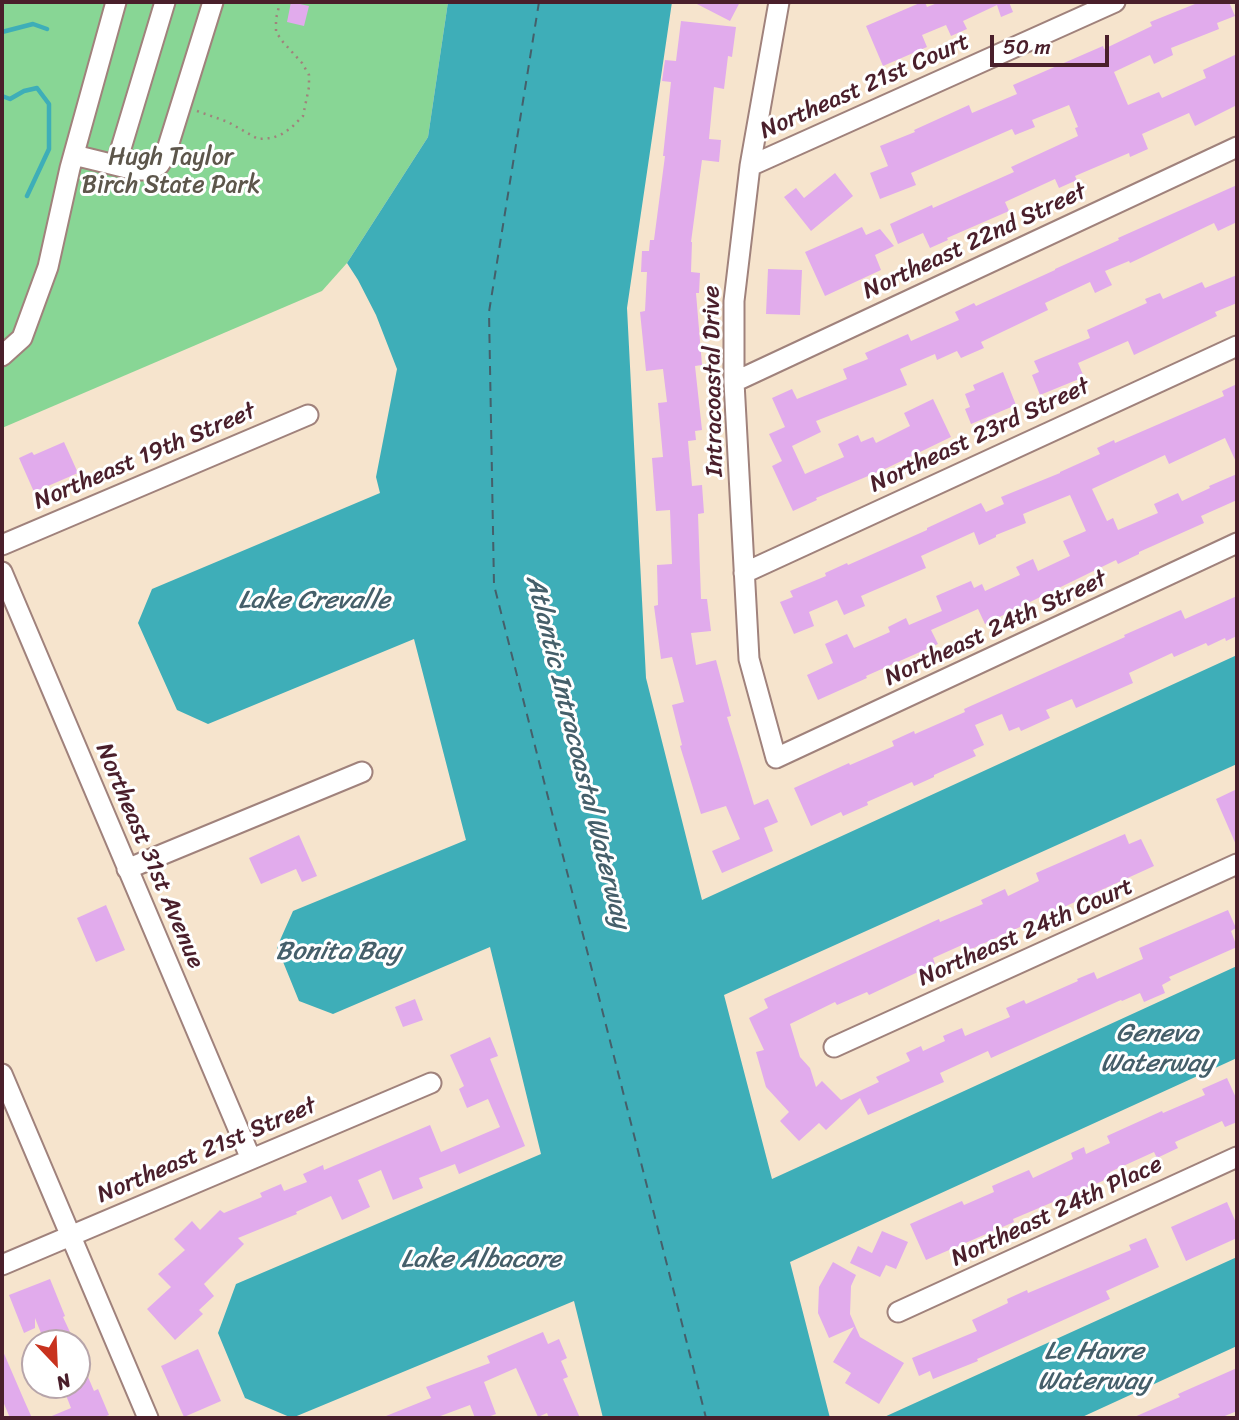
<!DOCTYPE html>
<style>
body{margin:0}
#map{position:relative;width:1239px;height:1420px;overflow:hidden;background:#f6e4cd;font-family:Sriracha,sans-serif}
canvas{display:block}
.frame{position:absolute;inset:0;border:4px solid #4a1f2b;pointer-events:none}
.north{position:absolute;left:21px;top:1329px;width:70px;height:70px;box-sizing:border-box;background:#fff;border:2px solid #b7a5aa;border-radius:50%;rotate:157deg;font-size:19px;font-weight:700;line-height:28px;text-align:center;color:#4a1f2b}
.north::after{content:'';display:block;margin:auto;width:24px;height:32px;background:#c8321e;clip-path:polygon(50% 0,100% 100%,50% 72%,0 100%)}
.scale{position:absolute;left:990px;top:35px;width:119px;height:32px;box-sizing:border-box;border:4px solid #4a1f2b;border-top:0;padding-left:9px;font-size:21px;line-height:24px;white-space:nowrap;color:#4a1f2b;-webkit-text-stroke:5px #fff;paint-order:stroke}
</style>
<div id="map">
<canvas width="1239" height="1420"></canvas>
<div class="frame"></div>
<div class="north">N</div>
<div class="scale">50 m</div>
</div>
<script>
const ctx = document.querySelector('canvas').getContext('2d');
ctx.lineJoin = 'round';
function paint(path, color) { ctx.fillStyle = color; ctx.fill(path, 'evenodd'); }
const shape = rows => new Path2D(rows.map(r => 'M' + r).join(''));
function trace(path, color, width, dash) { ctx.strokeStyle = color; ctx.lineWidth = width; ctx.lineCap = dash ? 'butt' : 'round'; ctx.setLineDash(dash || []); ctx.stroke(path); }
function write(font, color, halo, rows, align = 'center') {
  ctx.font = font + ' Sriracha,sans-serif'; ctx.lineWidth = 6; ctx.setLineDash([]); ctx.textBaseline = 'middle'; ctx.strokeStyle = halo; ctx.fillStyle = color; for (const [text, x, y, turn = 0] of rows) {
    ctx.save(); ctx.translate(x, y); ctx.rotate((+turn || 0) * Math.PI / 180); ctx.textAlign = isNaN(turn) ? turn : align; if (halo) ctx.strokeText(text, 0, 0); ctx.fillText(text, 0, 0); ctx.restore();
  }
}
const green = shape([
 [2,2,448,2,428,137,347,263,322,291,2,428]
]);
const water = shape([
 [448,2,672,2,627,308,646,678,702,900,1237,655,1237,764,724,995,772,1179,1237,966,1237,1058,790,1262,830,1418,603,1418,574,1301,292,1418,245,1398,218,1333,236,1284,541,1154,490,947,333,1014,299,1001,277,947,293,911,466,840,414,639,208,724,177,710,138,623,152,589,380,493,376,477,397,369,376,315,358,280,347,263,428,137],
 [1237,1257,1237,1346,1080,1418,882,1418]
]);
const stream = shape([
 [2,32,33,24,47,29],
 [2,96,10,99,24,91,37,88,49,104,49,149,27,196]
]);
const ferry = shape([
 [539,2,489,312,494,585,706,1418]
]);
const building = shape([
 [291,2,309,6,304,26,287,22],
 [693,2,740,2,730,21],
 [922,2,925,2,927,7,940,2,1009,2,1013,12,1001,17,997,5,963,21,967,29,951,36,946,25,922,35,927,47,883,66,866,26],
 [1200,2,1229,2,1235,16,1217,23,1219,29,1171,48,1173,55,1154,64,1150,55,1114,72,1128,105,1159,92,1162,98,1206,78,1203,70,1237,54,1237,105,1195,126,1189,113,1142,134,1148,149,1130,157,1129,153,1075,176,1077,180,1059,188,1055,179,1005,202,1009,211,947,238,948,240,930,248,923,233,898,244,890,224,932,205,933,208,1014,172,1011,167,1078,136,1075,128,1078,127,1069,105,1032,120,1035,127,1015,135,1012,129,911,173,916,185,880,199,870,173,888,166,880,146,915,132,914,130,969,105,972,113,1017,94,1013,85,1103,46,1104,49,1152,26,1150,22],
 [681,21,736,27,732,57,728,56,724,89,714,87,709,139,721,140,719,162,702,160,691,242,692,242,691,272,700,273,699,293,696,293,702,365,695,366,702,430,695,431,696,440,688,441,692,486,702,485,704,513,698,514,701,599,707,599,711,631,691,633,696,665,716,660,731,716,727,717,754,805,768,799,778,822,764,828,773,851,722,873,712,851,740,839,726,806,701,814,680,746,682,745,672,705,684,702,672,657,661,659,654,606,658,605,657,565,672,564,670,510,656,511,652,458,663,457,658,403,667,402,663,369,646,371,640,312,645,311,647,272,641,272,642,251,649,251,650,240,654,240,665,156,663,156,671,82,662,81,665,60,676,61],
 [835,173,853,196,811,231,784,197,796,188,804,198],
 [1237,185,1237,222,1218,231,1214,223,1130,263,1129,261,1105,271,1112,285,1095,293,1090,282,1045,303,1048,310,981,342,984,348,961,358,957,351,937,360,935,354,900,369,907,385,816,421,821,432,792,446,805,474,844,457,838,444,858,435,861,442,873,437,876,443,910,426,904,413,933,399,951,437,887,468,816,498,817,500,793,511,772,466,782,461,769,434,785,427,772,398,792,389,797,399,847,379,843,369,868,359,865,353,908,334,911,341,959,320,955,312,974,303,976,306,1055,270,1055,269,1119,240,1118,238],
 [862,227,866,235,880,229,894,246,875,255,881,270,825,296,805,252],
 [768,269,802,270,800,315,766,314],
 [1237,275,1237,303,1215,312,1217,316,1134,355,1128,341,1078,363,1084,377,1040,395,1032,375,1039,372,1034,361,1090,338,1087,330,1147,303,1145,299,1160,293,1163,299,1202,282,1205,288],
 [1003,372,1016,405,971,424,965,409,970,407,965,394,975,390,973,385],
 [1237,384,1237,464,1225,438,1169,464,1165,455,1092,489,1107,521,1113,518,1118,530,1158,513,1154,504,1178,493,1182,501,1210,488,1209,486,1237,474,1237,500,1201,516,1204,523,1139,552,1139,554,1118,564,1116,560,985,624,978,609,931,630,938,644,866,676,867,678,818,700,807,675,833,663,825,644,847,634,854,648,890,632,888,627,906,618,909,625,942,611,936,596,971,581,974,588,982,584,985,591,1020,575,1016,567,1033,559,1038,571,1070,556,1063,541,1086,531,1070,495,1023,514,1026,523,996,535,996,537,979,545,974,532,921,556,926,568,861,596,865,606,844,615,837,600,809,612,814,626,794,634,780,602,793,597,790,591,826,576,825,573,847,563,848,565,927,530,927,528,981,503,986,512,1004,504,1001,497,1060,473,1060,472,1100,454,1097,448,1114,440,1115,443,1224,396,1222,391],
 [64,442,78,473,34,492,19,458,32,452,34,455],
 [1237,596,1237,636,1226,641,1225,638,1208,646,1206,643,1174,657,1172,653,1129,673,1133,683,1076,708,1072,699,1046,710,1050,718,1021,731,1019,727,1009,731,1002,714,975,725,984,745,973,750,976,756,934,775,934,777,914,786,912,782,867,802,868,805,843,816,841,812,811,826,794,788,849,763,850,765,894,746,892,741,914,731,915,734,965,712,964,709,1125,637,1124,635,1181,610,1185,619],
 [1237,789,1237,847,1216,799],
 [1125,834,1129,844,1141,839,1154,866,965,952,962,945,933,958,935,964,869,995,867,992,837,1005,835,1002,790,1024,800,1057,810,1068,816,1087,822,1081,841,1100,879,1082,876,1077,910,1061,906,1053,921,1046,923,1051,945,1041,943,1036,962,1028,965,1036,1010,1017,1006,1008,1024,1000,1026,1004,1078,981,1077,979,1094,972,1097,979,1143,959,1139,948,1228,910,1236,928,1231,931,1237,947,1169,977,1171,980,1162,985,1165,993,1144,1002,1140,993,1122,1001,1121,1000,991,1058,988,1051,940,1073,944,1082,868,1115,860,1098,826,1130,819,1123,799,1141,780,1121,789,1112,766,1087,756,1052,764,1050,749,1018,768,1008,764,999,939,919,940,922,983,904,981,900,1005,889,1008,896,1039,881,1036,873],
 [299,835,317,876,302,882,296,869,261,884,249,858],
 [106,905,125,950,96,962,77,918],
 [415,999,423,1020,403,1027,395,1007],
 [490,1037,498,1056,490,1059,525,1146,459,1174,455,1164,419,1178,423,1188,393,1200,381,1170,358,1180,370,1207,342,1220,331,1196,296,1212,297,1214,238,1238,244,1244,204,1284,214,1296,199,1310,203,1314,175,1340,147,1309,171,1287,158,1274,185,1250,174,1239,192,1221,200,1230,220,1210,224,1213,262,1197,260,1193,281,1184,284,1191,307,1182,303,1174,323,1165,324,1170,430,1125,441,1152,500,1127,488,1099,467,1108,459,1089,464,1086,450,1055],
 [1227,1078,1237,1100,1237,1122,1225,1127,1222,1121,1175,1142,1178,1148,1157,1158,1154,1152,1110,1172,1112,1177,1013,1219,1014,1222,926,1260,910,1224,962,1201,964,1205,994,1192,992,1186,1029,1170,1033,1178,1073,1159,1071,1153,1084,1147,1086,1154,1110,1143,1107,1136,1162,1111,1163,1113,1205,1095,1202,1089],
 [1227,1202,1237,1225,1237,1238,1186,1261,1171,1227],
 [882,1231,908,1242,896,1269,886,1265,880,1277,850,1263,858,1246,872,1253],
 [1146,1238,1159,1267,1106,1291,1110,1299,977,1359,978,1361,933,1379,930,1371,919,1376,912,1358,977,1331,972,1320,1008,1303,1007,1299,1027,1290,1028,1293,1131,1250,1129,1245],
 [833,1262,856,1275,851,1286,850,1314,860,1337,904,1363,879,1404,845,1383,851,1373,833,1362,854,1327,829,1338,818,1313,819,1287],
 [50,1279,65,1316,63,1317,75,1343,45,1343,35,1318,35,1328,24,1333,9,1295],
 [543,1332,548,1344,559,1339,567,1358,561,1361,568,1377,563,1379,580,1418,549,1418,547,1413,538,1417,516,1368,484,1382,496,1414,485,1418,475,1418,470,1405,435,1418,381,1418,431,1398,426,1387,490,1363,487,1356],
 [2,1349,24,1400,32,1418,10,1418,2,1399],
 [198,1349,221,1401,184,1417,161,1366],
 [77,1351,94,1391,98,1389,109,1415,101,1418,47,1418,71,1408,62,1385,77,1385],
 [1237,1368,1237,1411,1220,1418,1132,1418,1180,1397,1178,1394]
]);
const path = shape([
 [197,111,228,122,258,139,272,138,282,134,291,128,303,116,309,87,309,75,302,63,283,42,276,32,276,19,280,2]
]);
const minor = shape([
 [779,2,750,166,734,301,734,382,749,659,776,758,1237,543],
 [74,155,135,170,149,170,159,165,165,156,213,2],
 [116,165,165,2],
 [750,166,1115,2],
 [2,356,22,338,48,267,70,168,116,2],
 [734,382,1237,147],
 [2,545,308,415],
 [2,572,251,1159],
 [744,573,1237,346],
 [127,869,362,772],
 [834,1047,1237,864],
 [2,1074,148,1418],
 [2,1265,431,1083],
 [898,1312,1237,1157]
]);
const streetNames = [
 ["Northeast 21st Court",865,87,-24],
 ["Northeast 22nd Street",975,242,-25],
 ["Intracoastal Drive",714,381,-91],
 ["Northeast 23rd Street",980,436,-25],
 ["Northeast 19th Street",145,457,-23],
 ["Northeast 24th Street",996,629,-25],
 ["Northeast 31st Avenue",149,856,67],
 ["Northeast 24th Court",1026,933,-24],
 ["Northeast 21st Street",207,1151,-23],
 ["Northeast 24th Place",1057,1212,-25]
];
const parkNames = [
 ["Hugh Taylor",171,158],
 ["Birch State Park",171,186]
];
const waterNames = [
 ["Lake Crevalle",314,601],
 ["Atlantic Intracoastal Waterway",577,752,76],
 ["Bonita Bay",338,952],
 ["Geneva",1157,1034],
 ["Waterway",1157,1064],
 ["Lake Albacore",481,1260],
 ["Le Havre",1094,1352],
 ["Waterway",1094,1382]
];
paint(green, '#88d695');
paint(water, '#3eaeb8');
trace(stream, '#3eaeb8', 4.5);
trace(ferry, '#455f6a', 2, [9, 7]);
paint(building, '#e1abec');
trace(minor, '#a0827c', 23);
trace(path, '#a0827c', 2.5, [2, 5]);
trace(minor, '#fff', 19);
write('24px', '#4a1f2b', '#fff', streetNames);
write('24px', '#5d564b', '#fff', parkNames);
write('italic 26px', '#455f6a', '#fff', waterNames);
</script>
